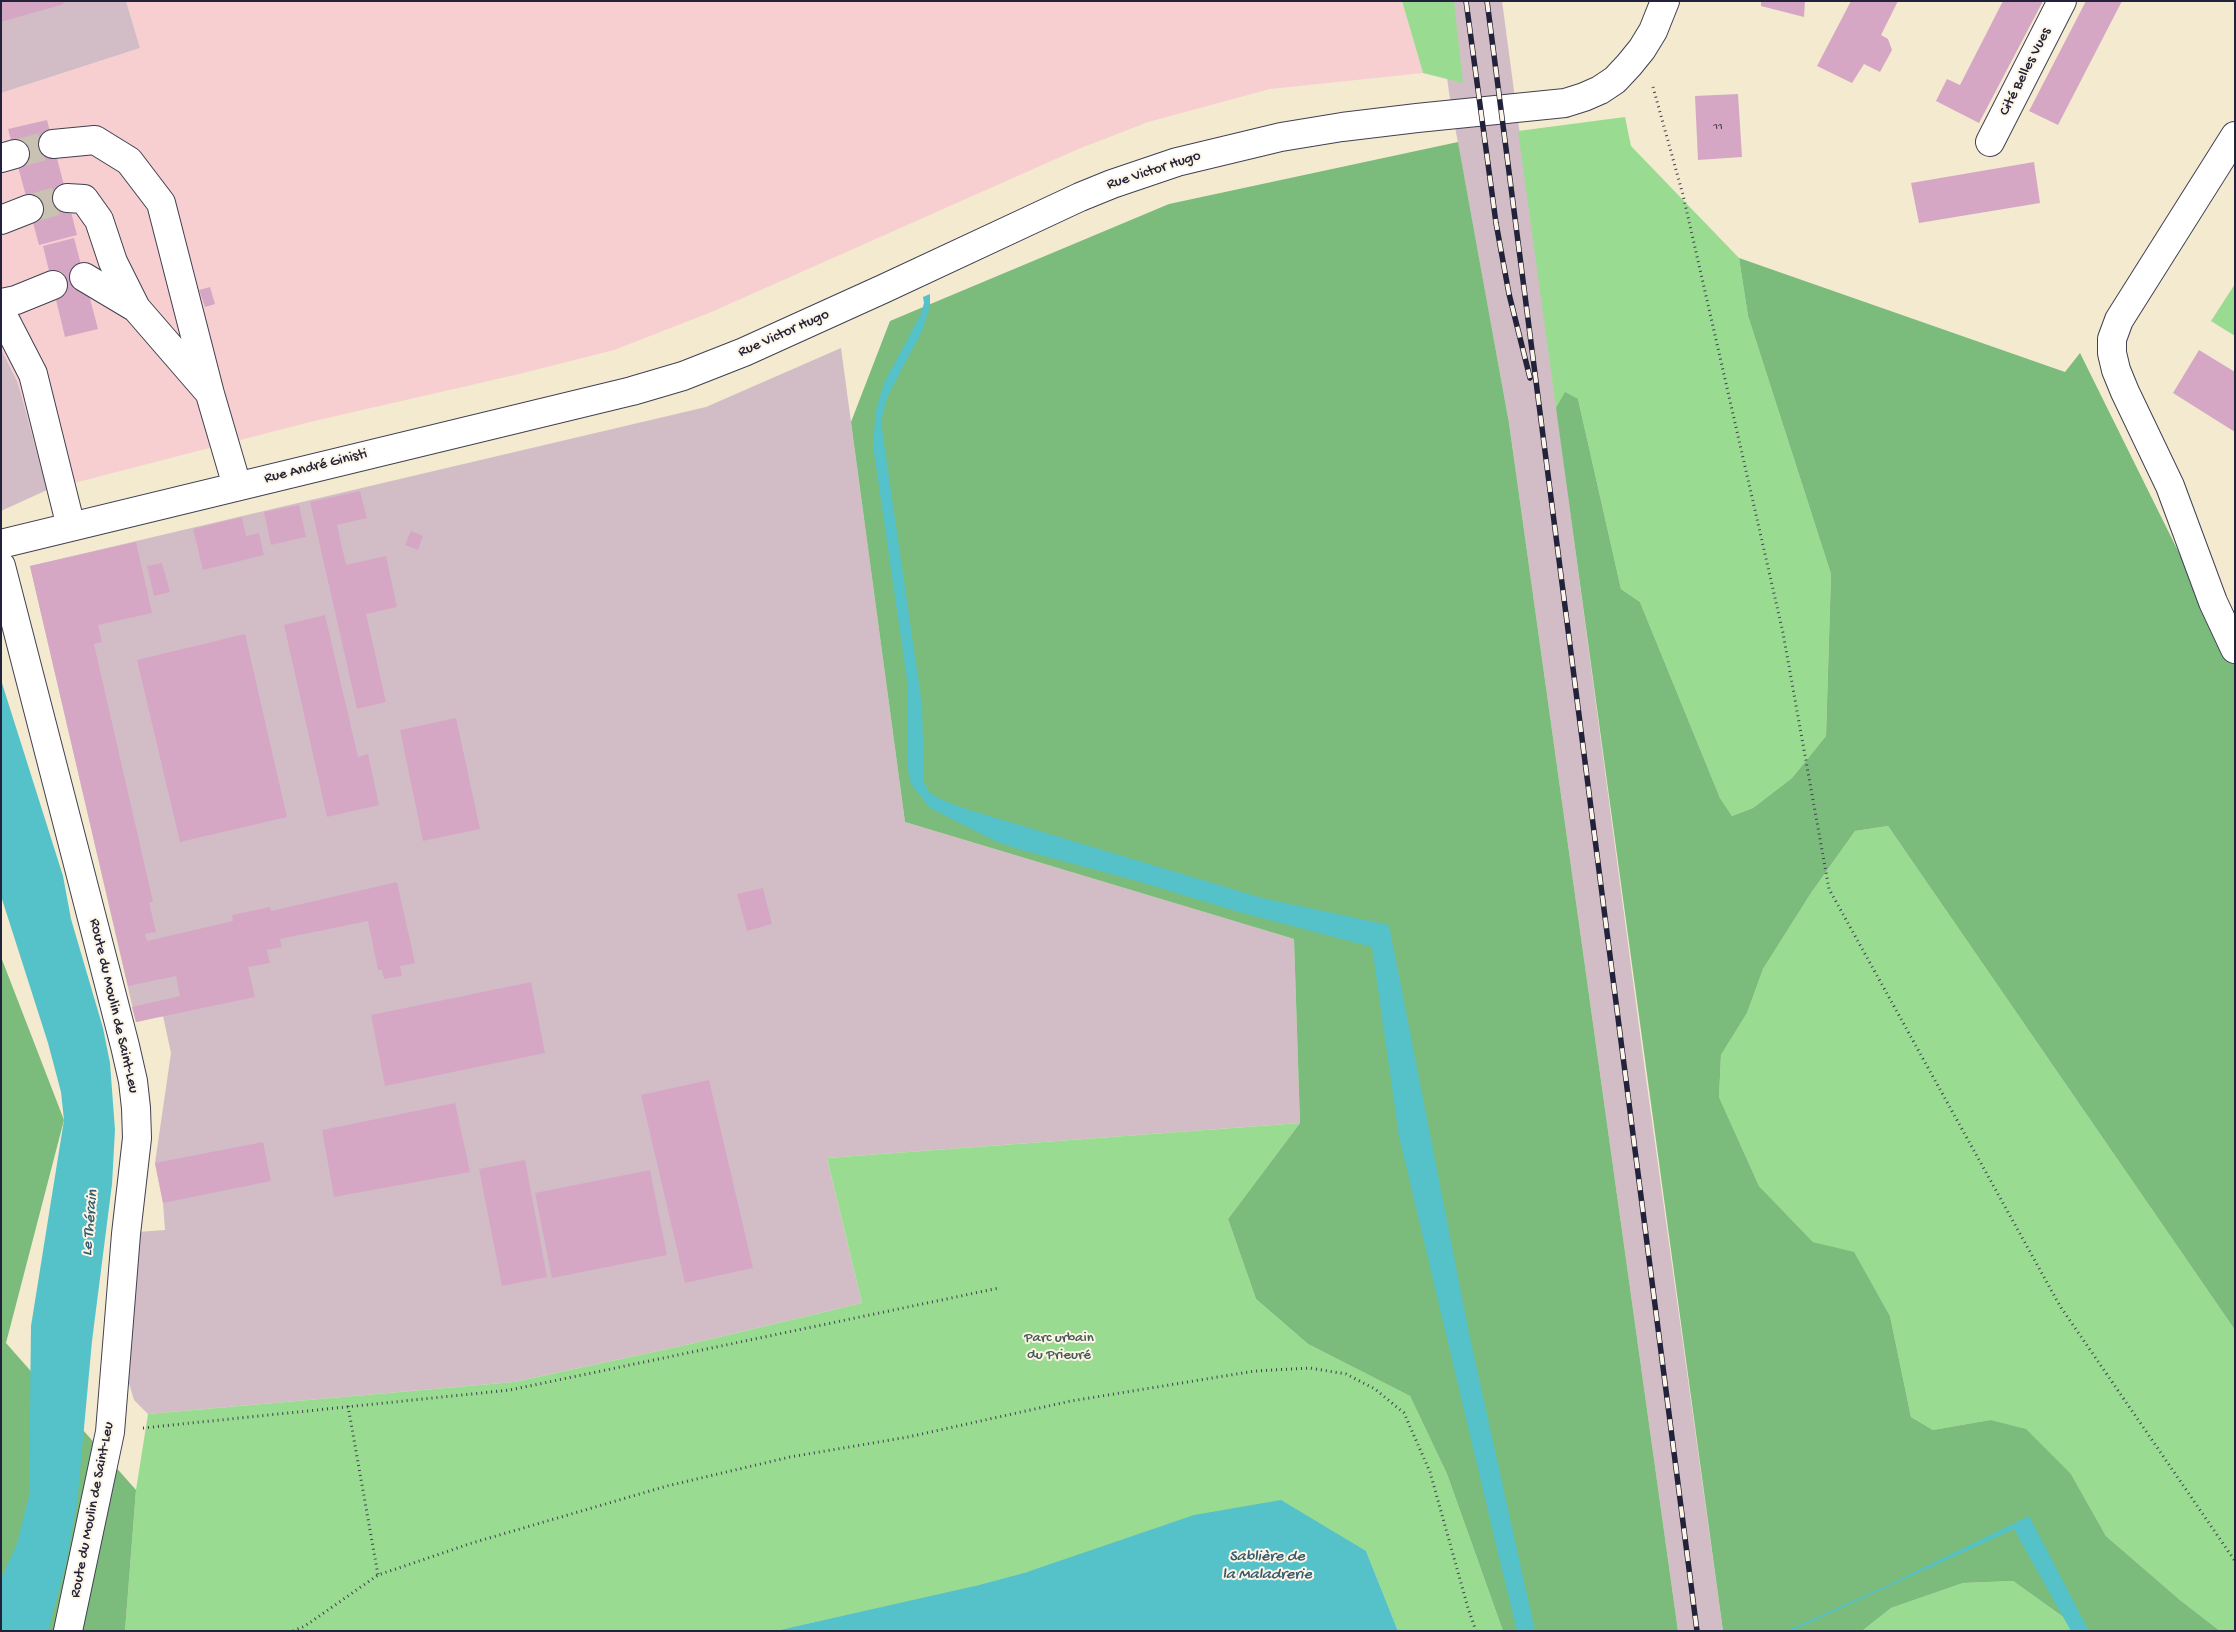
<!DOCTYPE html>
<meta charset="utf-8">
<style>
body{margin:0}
#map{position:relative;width:2236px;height:1632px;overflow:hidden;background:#f3ead0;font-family:"Gochi Hand",sans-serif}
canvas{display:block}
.frame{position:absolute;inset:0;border:2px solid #22223b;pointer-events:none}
</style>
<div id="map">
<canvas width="2236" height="1632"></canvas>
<div class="frame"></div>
</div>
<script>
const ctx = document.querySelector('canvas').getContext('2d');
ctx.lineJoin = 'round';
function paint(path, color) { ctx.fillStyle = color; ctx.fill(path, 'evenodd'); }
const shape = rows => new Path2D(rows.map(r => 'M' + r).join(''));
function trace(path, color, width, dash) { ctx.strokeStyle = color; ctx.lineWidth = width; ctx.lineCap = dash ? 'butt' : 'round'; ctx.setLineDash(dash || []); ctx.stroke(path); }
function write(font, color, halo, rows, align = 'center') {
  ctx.font = font + ' "Gochi Hand",sans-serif'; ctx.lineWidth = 4; ctx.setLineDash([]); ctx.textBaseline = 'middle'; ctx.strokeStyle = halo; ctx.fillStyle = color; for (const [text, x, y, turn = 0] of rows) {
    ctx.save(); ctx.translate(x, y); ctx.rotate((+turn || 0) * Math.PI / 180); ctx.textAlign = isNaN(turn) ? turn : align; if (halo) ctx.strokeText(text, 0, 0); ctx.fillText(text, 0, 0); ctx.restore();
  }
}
const built = shape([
 [126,1,1402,1,1423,73,1270,89,1148,122,1076,150,709,313,614,350,519,374,310,422,47,490,23,401,17,381,1,349,1,93,140,48]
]);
const industrial = shape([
 [1,1,126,1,140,48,1,93],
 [1436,1,1502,1,1645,1071,1723,1631,1678,1631,1509,423,1450,99],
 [841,348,905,822,1294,939,1300,1123,827,1158,862,1303,690,1344,514,1382,148,1414,134,1400,128,1380,138,1232,165,1230,163,1203,155,1163,171,1053,163,1016,136,1022,30,566,706,407],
 [1,349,17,381,23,401,47,490,1,511]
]);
const green = shape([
 [1402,1,1454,1,1463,83,1423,73],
 [1625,117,1631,146,1739,258,1748,316,1831,574,1826,736,1792,778,1753,808,1732,816,1720,798,1640,602,1621,589,1578,399,1556,408,1518,131],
 [2235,284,2235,336,2211,321],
 [1888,826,2235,1330,2235,1631,2220,1631,2180,1600,2106,1536,2071,1474,1990,1420,1933,1430,1911,1417,1890,1316,1854,1253,1813,1242,1759,1186,1719,1097,1721,1055,1747,1013,1763,969,1811,893,1855,831],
 [1300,1123,1228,1219,1256,1299,1308,1344,1410,1396,1447,1474,1503,1631,1398,1631,1366,1551,1027,1572,961,1590,775,1631,125,1631,136,1490,148,1414,514,1382,690,1344,862,1303,827,1158],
 [2013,1581,2083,1631,1862,1631,1891,1608,1963,1583]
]);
const forest = shape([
 [1458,142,1509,423,1678,1631,1503,1631,1447,1474,1410,1396,1308,1344,1256,1299,1228,1219,1300,1123,1294,939,905,822,851,422,890,321,1169,204],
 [1739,258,2065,372,2080,353,2235,666,2235,1330,1888,826,1855,831,1811,893,1763,969,1747,1013,1721,1055,1719,1097,1759,1186,1813,1242,1854,1252,1890,1316,1911,1417,1933,1430,1990,1420,2026,1429,2071,1474,2106,1536,2180,1600,2220,1631,2083,1631,2013,1581,1963,1583,1891,1608,1862,1631,1723,1631,1556,408,1565,392,1578,399,1621,589,1640,602,1720,798,1732,816,1753,808,1792,778,1826,736,1831,574,1748,316],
 [1,957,64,1120,6,1343,136,1490,125,1631,1,1631]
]);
const water = shape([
 [930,294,930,306,922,331,887,397,881,422,922,705,924,782,929,792,938,798,963,808,1262,898,1389,925,1469,1333,1535,1631,1517,1631,1498,1553,1399,1136,1372,947,1239,912,1137,881,1018,849,995,841,930,808,911,784,908,769,907,680,873,445,876,410,884,383,921,314,924,303,923,297],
 [1,680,63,876,71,919,103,1028,110,1063,115,1130,112,1184,92,1341,77,1504,66,1564,48,1631,1,1631,1,1579,17,1544,29,1496,31,1326,64,1120,61,1092,48,1043,1,896],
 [1281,1500,1366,1551,1398,1631,775,1631,975,1586,1027,1572,1194,1515],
 [2029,1516,2089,1631,2071,1631,2014,1529,1791,1631,1786,1631,1888,1585]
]);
const building = shape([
 [1,1,62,1,64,4,1,22],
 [1761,1,1805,1,1804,17,1761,6],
 [1851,1,1898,1,1881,35,1888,39,1892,50,1880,72,1864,64,1852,83,1817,66],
 [2003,1,2043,1,1979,123,1936,101,1947,79,1960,85],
 [2086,1,2122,1,2058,125,2029,111],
 [1738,94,1742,157,1698,160,1695,96],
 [47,120,77,235,39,245,8,129],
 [2034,162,2040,203,1919,223,1911,183],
 [74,238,98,329,65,337,43,246],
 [210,287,215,304,205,307,199,290],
 [2199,350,2235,372,2235,432,2173,393],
 [360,491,367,518,337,525,346,565,386,556,397,607,366,614,386,702,357,709,310,502],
 [299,505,306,537,271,545,264,512],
 [242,517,246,536,259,533,264,555,203,570,193,529],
 [411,531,423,536,418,550,405,545],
 [136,542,152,613,98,625,102,642,94,644,153,902,149,902,156,932,145,934,147,941,233,921,232,915,270,907,271,911,397,882,415,963,400,966,402,976,384,979,382,970,378,970,368,921,280,939,282,947,267,950,270,963,248,967,255,997,136,1022,132,1007,180,996,176,976,128,986,30,566],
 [162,563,170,592,154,596,147,566],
 [325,615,358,757,368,754,379,805,327,817,284,625],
 [245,634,287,817,180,842,137,660],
 [456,718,480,829,423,841,400,730],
 [763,888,772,924,747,931,737,894],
 [531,982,545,1053,385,1086,371,1015],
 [709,1080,753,1268,685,1283,641,1095],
 [455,1103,470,1172,334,1197,322,1130],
 [263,1142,271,1181,163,1203,155,1163],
 [525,1160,547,1277,502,1286,479,1169],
 [650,1170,667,1255,552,1278,535,1193]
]);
const minorTunnel = shape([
 [15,154,53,144],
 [29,209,67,198]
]);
const path = shape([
 [1653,87,1683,195,1783,633,1829,889,2060,1306,2235,1561],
 [348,1406,378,1575],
 [143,1428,510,1390,999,1288],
 [293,1631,305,1626,378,1575,472,1543,667,1486,790,1457,908,1437,1071,1401,1255,1371,1310,1368,1346,1374,1375,1389,1404,1413,1430,1472,1468,1608,1476,1631]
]);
const minor = shape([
 [2235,136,2119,320,2112,339,2112,353,2116,370,2125,392,2170,486,2213,602,2235,649],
 [1990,142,2062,1],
 [53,144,95,140,129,161,161,203,210,394,237,486],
 [1,158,15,154],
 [67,198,84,199,99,220,113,262,136,308,207,390],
 [1,220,29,209],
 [84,277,136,308],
 [1,303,16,300,53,285],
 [1,312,33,374,71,527],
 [1,544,632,391,683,376,744,352,883,289,1080,197,1112,184,1177,162,1281,137,1342,127,1417,118,1565,103,1584,97,1600,90,1615,80,1629,65,1642,49,1653,31,1665,1],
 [1,566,125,1046,133,1081,136,1108,137,1138,126,1234,110,1432,68,1631]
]);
const rail = shape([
 [1466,1,1496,223,1509,294,1530,378],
 [1487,1,1697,1631]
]);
const numberNames = [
 ["11",1718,127]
];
const streetNames = [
 ["Cité Belles Vues",2026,72,-63],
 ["Rue Victor Hugo",1154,171,-18],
 ["Rue Victor Hugo",784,334,-24],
 ["Rue André Ginisti",316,467,-14],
 ["Route du Moulin de Saint-Leu",113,1006,77],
 ["Route du Moulin de Saint-Leu",93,1510,-79]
];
const parkNames = [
 ["Parc urbain",1059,1339],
 ["du Prieuré",1059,1356]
];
const waterNames = [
 ["Le Thérain",91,1223,-85],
 ["Sablière de",1267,1558],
 ["la Maladrerie",1267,1576]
];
paint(built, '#f7cfd1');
paint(industrial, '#d2bdc6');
paint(green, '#9adb92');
paint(forest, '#7bbb7c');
paint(water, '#55c2c9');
paint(building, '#d6a7c4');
trace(minorTunnel, '#c9c2b2', 28, [28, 14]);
trace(minor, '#414051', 30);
trace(path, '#414051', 3, [1, 4]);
trace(minor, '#fff', 28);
trace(rail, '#22223b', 5.5);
trace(rail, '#fcf5e5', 4, [11]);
write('12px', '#4f435d', null, numberNames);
write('15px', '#22223b', '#fcf5e5', streetNames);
write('15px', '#465a55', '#fcf5e5', parkNames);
write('italic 16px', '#345a6d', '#fcf5e5', waterNames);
</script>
